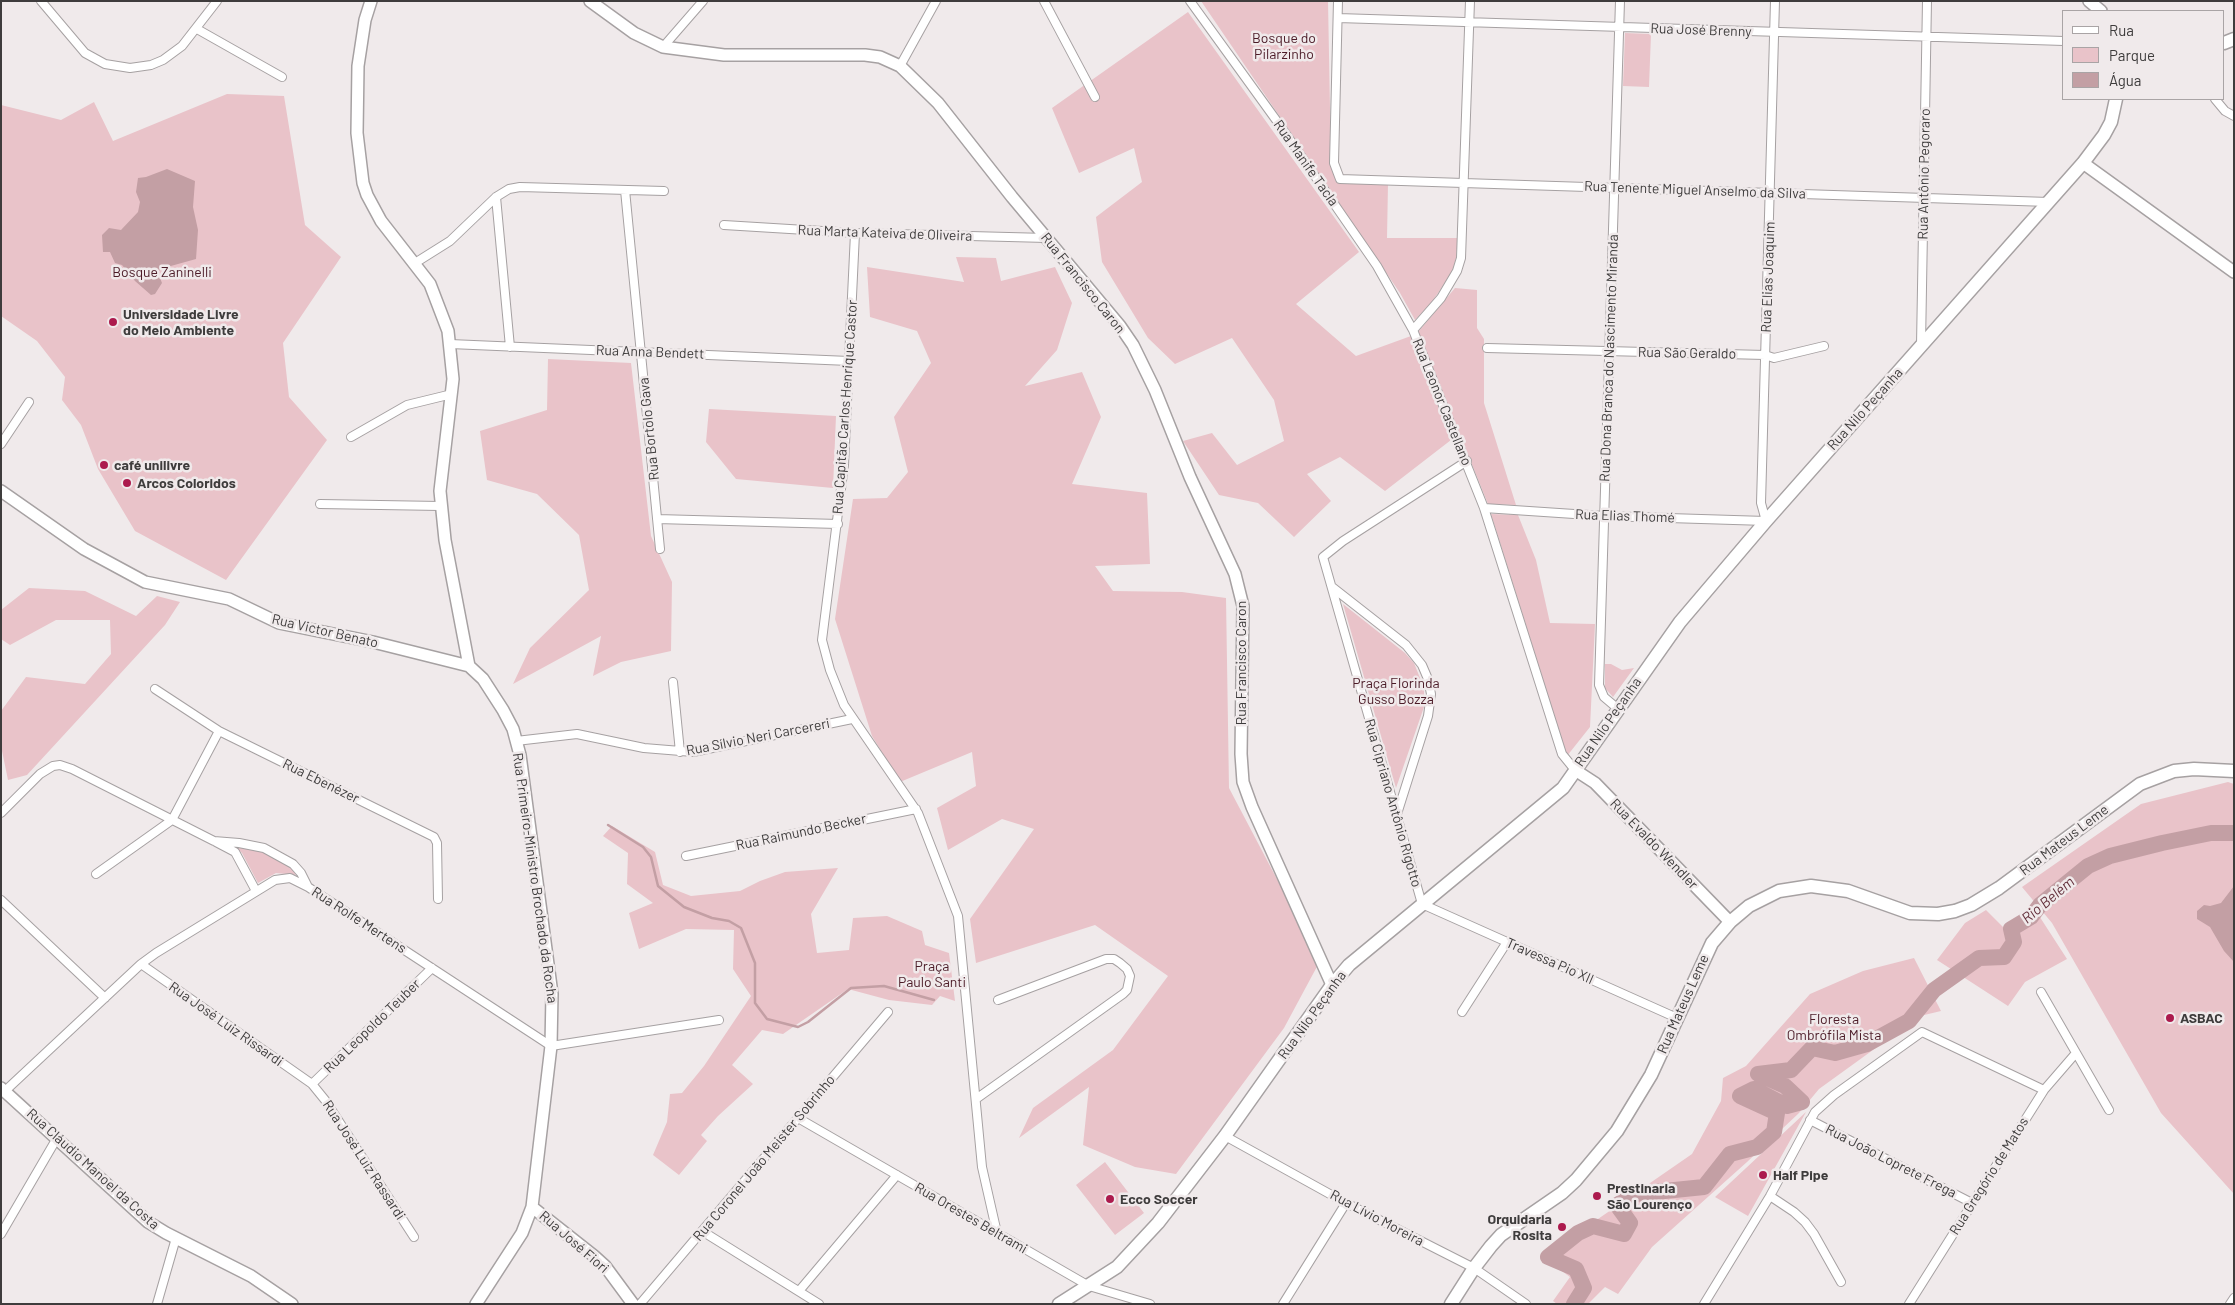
<!DOCTYPE html>
<meta charset="utf-8">
<style>
body{margin:0}
#map{position:relative;width:2235px;height:1305px;overflow:hidden;background:#f0eaeb;font-family:Barlow,sans-serif}
canvas{display:block}
.frame{position:absolute;inset:0;border:2px solid #3e3c3c;pointer-events:none}
.legend{position:absolute;left:2062px;top:10px;width:162px;height:90px;box-sizing:border-box;background:#f0eaeb;border:1px solid #a9a4a5;margin:0;padding:6px 9px;list-style:none;font-size:15px;color:#3e3c3c}
.legend li{display:flex;align-items:center;gap:10px;height:25px}
.legend b{width:25px;border:1px solid #a9a4a5}
</style>
<div id="map">
<canvas width="2235" height="1305"></canvas>
<div class="frame"></div>
<ul class="legend">
<li><b style="height:6px;background:#fff"></b>Rua</li>
<li><b style="height:14px;background:#e9c3c9"></b>Parque</li>
<li><b style="height:14px;background:#c39fa4"></b>Água</li>
</ul>
</div>
<script>
const ctx = document.querySelector('canvas').getContext('2d');
ctx.lineJoin = 'round';
function paint(path, color) { ctx.fillStyle = color; ctx.fill(path, 'evenodd'); }
const shape = rows => new Path2D(rows.map(r => 'M' + r).join(''));
function trace(path, color, width, dash) { ctx.strokeStyle = color; ctx.lineWidth = width; ctx.lineCap = dash ? 'butt' : 'round'; ctx.setLineDash(dash || []); ctx.stroke(path); }
function write(font, color, halo, rows, align = 'center') {
  ctx.font = font + ' Barlow,sans-serif'; ctx.lineWidth = 5; ctx.setLineDash([]); ctx.textBaseline = 'middle'; ctx.strokeStyle = halo; ctx.fillStyle = color; for (const [text, x, y, turn = 0] of rows) {
    ctx.save(); ctx.translate(x, y); ctx.rotate((+turn || 0) * Math.PI / 180); ctx.textAlign = isNaN(turn) ? turn : align; if (halo) ctx.strokeText(text, 0, 0); ctx.fillText(text, 0, 0); ctx.restore();
  }
}
const green = shape([
 [1201,1,1328,1,1331,162,1336,182,1388,184,1387,238,1458,238,1456,258,1452,272,1432,302,1415,320,1400,293],
 [1188,12,1359,252,1296,304,1356,356,1411,336,1451,440,1385,491,1340,457,1307,474,1331,501,1294,537,1258,503,1219,495,1183,441,1212,433,1237,465,1284,441,1274,400,1232,338,1175,364,1148,338,1102,262,1096,217,1142,182,1134,148,1079,173,1052,108],
 [1625,33,1651,34,1649,87,1623,86],
 [227,94,284,96,305,225,341,257,283,343,289,397,327,440,226,580,135,531,98,469,81,425,62,400,65,377,37,341,1,316,1,105,61,120,94,102,113,141],
 [956,257,996,258,1001,281,1055,267,1072,303,1057,350,1025,386,1082,372,1101,417,1072,484,1147,493,1150,564,1095,566,1113,591,1182,592,1226,598,1229,788,1320,961,1284,1028,1176,1174,1135,1167,1083,1145,1089,1087,1019,1138,1033,1108,1113,1050,1168,976,1095,925,976,963,970,919,1034,829,1002,819,948,850,937,808,976,786,972,752,900,782,872,736,835,619,853,499,887,498,908,472,894,417,931,363,917,331,870,317,867,267,964,282],
 [1455,288,1477,290,1477,328,1484,339,1484,403,1516,505,1488,504,1418,332],
 [548,359,631,363,651,536,672,582,671,651,621,662,593,676,601,636,513,684,530,648,589,590,579,535,537,494,487,480,480,431,547,410],
 [709,409,836,416,833,488,736,479,706,442],
 [1491,514,1518,515,1536,560,1550,623,1595,624,1590,727,1567,756],
 [29,588,85,591,136,616,157,596,180,602,165,625,27,775,8,780,1,746,1,711,26,677,85,684,111,654,110,620,56,620,10,645,1,639,1,610],
 [1343,604,1405,653,1414,663,1424,688,1424,707,1396,788],
 [1605,664,1611,664,1622,670,1634,668,1613,697,1605,688],
 [2228,782,2234,784,2234,1194,2161,1113,2052,923,2022,887,2141,804],
 [612,826,655,852,663,885,691,896,740,891,760,881,785,872,838,868,811,914,817,953,849,950,853,918,887,916,922,931,925,945,949,953,955,1001,940,996,932,1005,889,1000,848,989,783,1034,762,1030,732,1065,753,1084,718,1116,701,1135,707,1141,679,1175,653,1155,667,1122,670,1094,682,1093,704,1066,751,996,733,969,734,930,686,929,639,949,629,913,653,903,627,884,628,853,603,836],
 [232,844,268,854,290,866,296,875,276,873,258,883,242,853],
 [2034,908,2067,959,2025,982,2008,1006,1937,960,1965,923,1986,910,2004,928],
 [1914,958,1941,1011,1920,1016,1819,1089,1799,1113,1747,1162,1652,1247,1618,1294,1605,1287,1588,1304,1557,1304,1553,1301,1570,1277,1543,1257,1692,1154,1721,1101,1723,1078,1746,1066,1810,994,1863,971],
 [1806,1112,1748,1216,1715,1197],
 [1105,1162,1144,1213,1115,1235,1076,1185]
]);
const water = shape([
 [167,169,195,181,193,207,198,230,196,259,160,269,158,273,162,283,155,294,151,295,135,281,122,265,115,263,110,252,103,252,102,235,109,228,121,230,138,212,140,202,136,192,138,178,146,177],
 [2234,886,2234,962,2224,951,2210,927,2197,919,2197,911,2204,905,2210,906,2221,903]
]);
const stream = shape([
 [608,825,643,847,651,857,658,886,684,907,712,918,729,921,741,928,755,963,755,1003,767,1019,798,1027,808,1022,851,988,884,986,934,1000]
]);
const river = shape([
 [1574,1304,1584,1288,1576,1269,1548,1257,1578,1233,1593,1226,1624,1234,1630,1223,1617,1205,1635,1194,1704,1187,1730,1154,1757,1147,1774,1132,1777,1113,1740,1096,1754,1089,1787,1106,1802,1102,1785,1086,1758,1074,1791,1070,1812,1048,1835,1053,1867,1044,1909,1021,1934,990,1979,958,2004,957,2014,942,2011,929,2031,917,2040,905,2088,866,2110,856,2162,843,2211,833,2234,833]
]);
const street = shape([
 [41,1,85,53,105,64,130,68,151,65,163,60,182,46,217,1],
 [1044,1,1095,97],
 [1190,1,1279,124,1377,266,1413,330],
 [1338,1,1334,163,1340,179,2049,202],
 [1470,1,1461,258,1457,271,1441,298,1413,330,1484,508,1562,754,1575,770],
 [1338,18,2064,41],
 [197,29,282,77],
 [663,47,703,1],
 [900,66,936,1],
 [2215,99,2225,111,2234,116],
 [625,190,660,549],
 [496,197,510,347],
 [724,225,855,233,1047,238],
 [855,233,844,465,822,640,830,670,844,705,918,813,958,916,982,1167,997,1233],
 [415,263,450,241,496,197,509,189,520,187,664,191],
 [450,344,849,361],
 [1921,345,1927,1],
 [1487,348,1765,355,1774,358,1824,346],
 [351,437,407,405,452,394],
 [1,444,29,402],
 [1467,461,1343,541,1323,557,1422,904,1677,1018],
 [320,504,440,506],
 [1484,508,1604,516,1766,521,1761,503,1775,1],
 [657,519,838,524],
 [1332,587,1406,645,1422,665,1428,679,1431,694,1428,716,1397,814],
 [673,682,680,752],
 [155,689,219,731,434,837,437,843,438,899],
 [1617,708,1604,697,1599,685,1620,1],
 [516,741,577,734,644,748,693,752,852,719],
 [1,813,40,774,53,766,60,765,72,769,214,841,239,843,264,848,293,864,301,873,308,887,551,1046,719,1020],
 [216,842,235,852,256,891],
 [686,856,916,809],
 [96,874,172,820,219,731],
 [1,900,105,998],
 [141,964,312,1084,325,1100,414,1237],
 [2041,992,2109,1110],
 [1462,1012,1507,942],
 [312,1084,432,968],
 [5,1091,141,964,156,953,275,880,290,878,308,887],
 [976,1099,1123,994,1127,990,1130,976,1127,969,1120,963,1114,959,1106,959,998,1000],
 [798,1118,1089,1286,1150,1304],
 [1810,1120,1972,1203],
 [1225,1136,1346,1203,1474,1268,1526,1304],
 [1770,1196,1794,1212,1805,1222,1814,1234,1841,1282],
 [702,1231,819,1304],
 [1,1234,57,1138],
 [799,1291,897,1175],
 [157,1304,176,1238],
 [640,1304,888,1012],
 [1283,1304,1346,1203],
 [1704,1304,1770,1196,1815,1112,1834,1095,1922,1032,2044,1090],
 [1909,1304,2044,1090,2076,1053],
 [2230,1304,2234,1298]
]);
const secondary = shape([
 [371,1,365,20,358,66,357,133,363,183,367,195,381,221,430,284,448,331,453,379,440,491,445,540,469,666,483,679,503,710,513,729,520,755,552,994,551,1046,532,1207,522,1233,476,1304],
 [590,1,634,33,663,47,724,55,865,55,880,57,900,66,938,103,1012,197,1120,326,1133,345,1155,390,1190,477,1235,574,1243,606,1241,754,1243,782,1252,807,1332,985],
 [2089,1,2101,11],
 [2083,163,2234,272],
 [1,491,84,549,145,582,229,599,279,623,373,642,469,666],
 [1575,770,1595,783,1730,922],
 [1,1088,148,1222,166,1233,251,1276,292,1304],
 [532,1207,594,1256,605,1266,633,1304]
]);
const primary = shape([
 [2224,43,2234,39],
 [1059,1304,1117,1267,1158,1223,1225,1136,1332,985,1349,965,1563,788,1680,622,1766,521,2083,163,2104,135,2111,122,2116,99],
 [1451,1304,1474,1268,1491,1246,1501,1235,1562,1193,1576,1180,1617,1131,1651,1075,1712,943,1730,922,1749,906,1779,891,1811,886,1848,891,1910,913,1938,914,1955,911,1971,905,1999,888,2140,784,2174,771,2194,769,2234,771]
]);
const markers = [
 [113,322,5,"#ac1a4d"],
 [104,465,5,"#ac1a4d"],
 [127,483,5,"#ac1a4d"],
 [2170,1018,5,"#ac1a4d"],
 [1763,1175,5,"#ac1a4d"],
 [1597,1196,5,"#ac1a4d"],
 [1110,1199,5,"#ac1a4d"],
 [1562,1227,5,"#ac1a4d"]
];
const streetNames = [
 ["Rua José Brenny",1701,30,2],
 ["Rua Manife Tacla",1306,163,55],
 ["Rua Antônio Pegoraro",1924,174,-89],
 ["Rua Tenente Miguel Anselmo da Silva",1695,190,2],
 ["Rua Marta Kateiva de Oliveira",885,233,2],
 ["Rua Elias Joaquim",1768,277,-88],
 ["Rua Francisco Caron",1083,283,51],
 ["Rua Anna Bendett",650,352,2],
 ["Rua São Geraldo",1687,353,1],
 ["Rua Dona Branca do Nascimento Miranda",1609,358,-88],
 ["Rua Leonor Castellano",1442,402,68],
 ["Rua Capitão Carlos Henrique Castor",845,407,-86],
 ["Rua Nilo Peçanha",1865,409,-48],
 ["Rua Bortolo Gava",649,429,-96],
 ["Rua Elias Thomé",1625,516,2],
 ["Rua Victor Benato",325,631,13],
 ["Rua Francisco Caron",1241,663,-90],
 ["Rua Nilo Peçanha",1608,722,-55],
 ["Rua Sílvio Neri Carcereri",758,737,-11],
 ["Rua Ebenézer",321,781,26],
 ["Rua Cipriano Antônio Rigotto",1393,803,74],
 ["Rua Raimundo Becker",801,832,-12],
 ["Rua Mateus Leme",2064,840,-37],
 ["Rua Evaldo Wendler",1654,844,46],
 ["Rua Primeiro-Ministro Brochado da Rocha",535,878,82],
 ["Rua Rolfe Mertens",359,920,33],
 ["Travessa Pio XII",1550,961,24],
 ["Rua Mateus Leme",1683,1004,-66],
 ["Rua Nilo Peçanha",1312,1015,-54],
 ["Rua José Luiz Rissardi",226,1024,35],
 ["Rua Leopoldo Teuber",372,1026,-44],
 ["Rua Coronel João Meister Sobrinho",764,1158,-50],
 ["Rua José Luiz Rassardi",364,1160,57],
 ["Rua João Loprete Frega",1891,1161,27],
 ["Rua Cláudio Manoel da Costa",93,1169,42],
 ["Rua Gregório de Matos",1989,1176,-58],
 ["Rua Orestes Beltrami",971,1218,30],
 ["Rua Lívio Moreira",1377,1218,28],
 ["Rua José Fiori",574,1242,41]
];
const parkNames = [
 ["Bosque do",1284,38],
 ["Pilarzinho",1284,54],
 ["Bosque Zaninelli",162,272],
 ["Praça Florinda",1396,683],
 ["Gusso Bozza",1396,699],
 ["Praça",932,966],
 ["Paulo Santi",932,982],
 ["Floresta",1834,1019],
 ["Ombrófila Mista",1834,1035]
];
const poiNames = [
 ["Universidade Livre",123,314],
 ["do Meio Ambiente",123,330],
 ["café unilivre",114,465],
 ["Arcos Coloridos",137,483],
 ["ASBAC",2180,1018],
 ["Half Pipe",1773,1175],
 ["Prestinaria",1607,1188],
 ["São Lourenço",1607,1204],
 ["Ecco Soccer",1120,1199],
 ["Orquidaria",1552,1219,"right"],
 ["Rosita",1552,1235,"right"]
];
const waterNames = [
 ["Rio Belém",2048,900,-40]
];
paint(green, '#e9c3c9');
paint(water, '#c39fa4');
trace(stream, '#c39fa4', 2.5);
trace(river, '#c39fa4', 16);
trace(street, '#a6a1a2', 10);
trace(secondary, '#a6a1a2', 14);
trace(primary, '#a6a1a2', 15);
trace(street, '#fff', 8);
trace(secondary, '#fff', 11);
trace(primary, '#fff', 12);
for (const [x, y, r, color] of markers) { const dot = new Path2D(); dot.arc(x, y, r, 0, 2 * Math.PI); ctx.fillStyle = color; ctx.fill(dot); trace(dot, '#f0eaeb', 2); }
write('14px', '#3e3c3c', '#f0eaeb', streetNames);
write('14px', '#4b1b27', '#f0eaeb', parkNames);
write('bold 14px', '#3e3c3c', '#f0eaeb', poiNames, 'left');
write('italic 15px', '#64313c', '#f0eaeb', waterNames);
</script>
